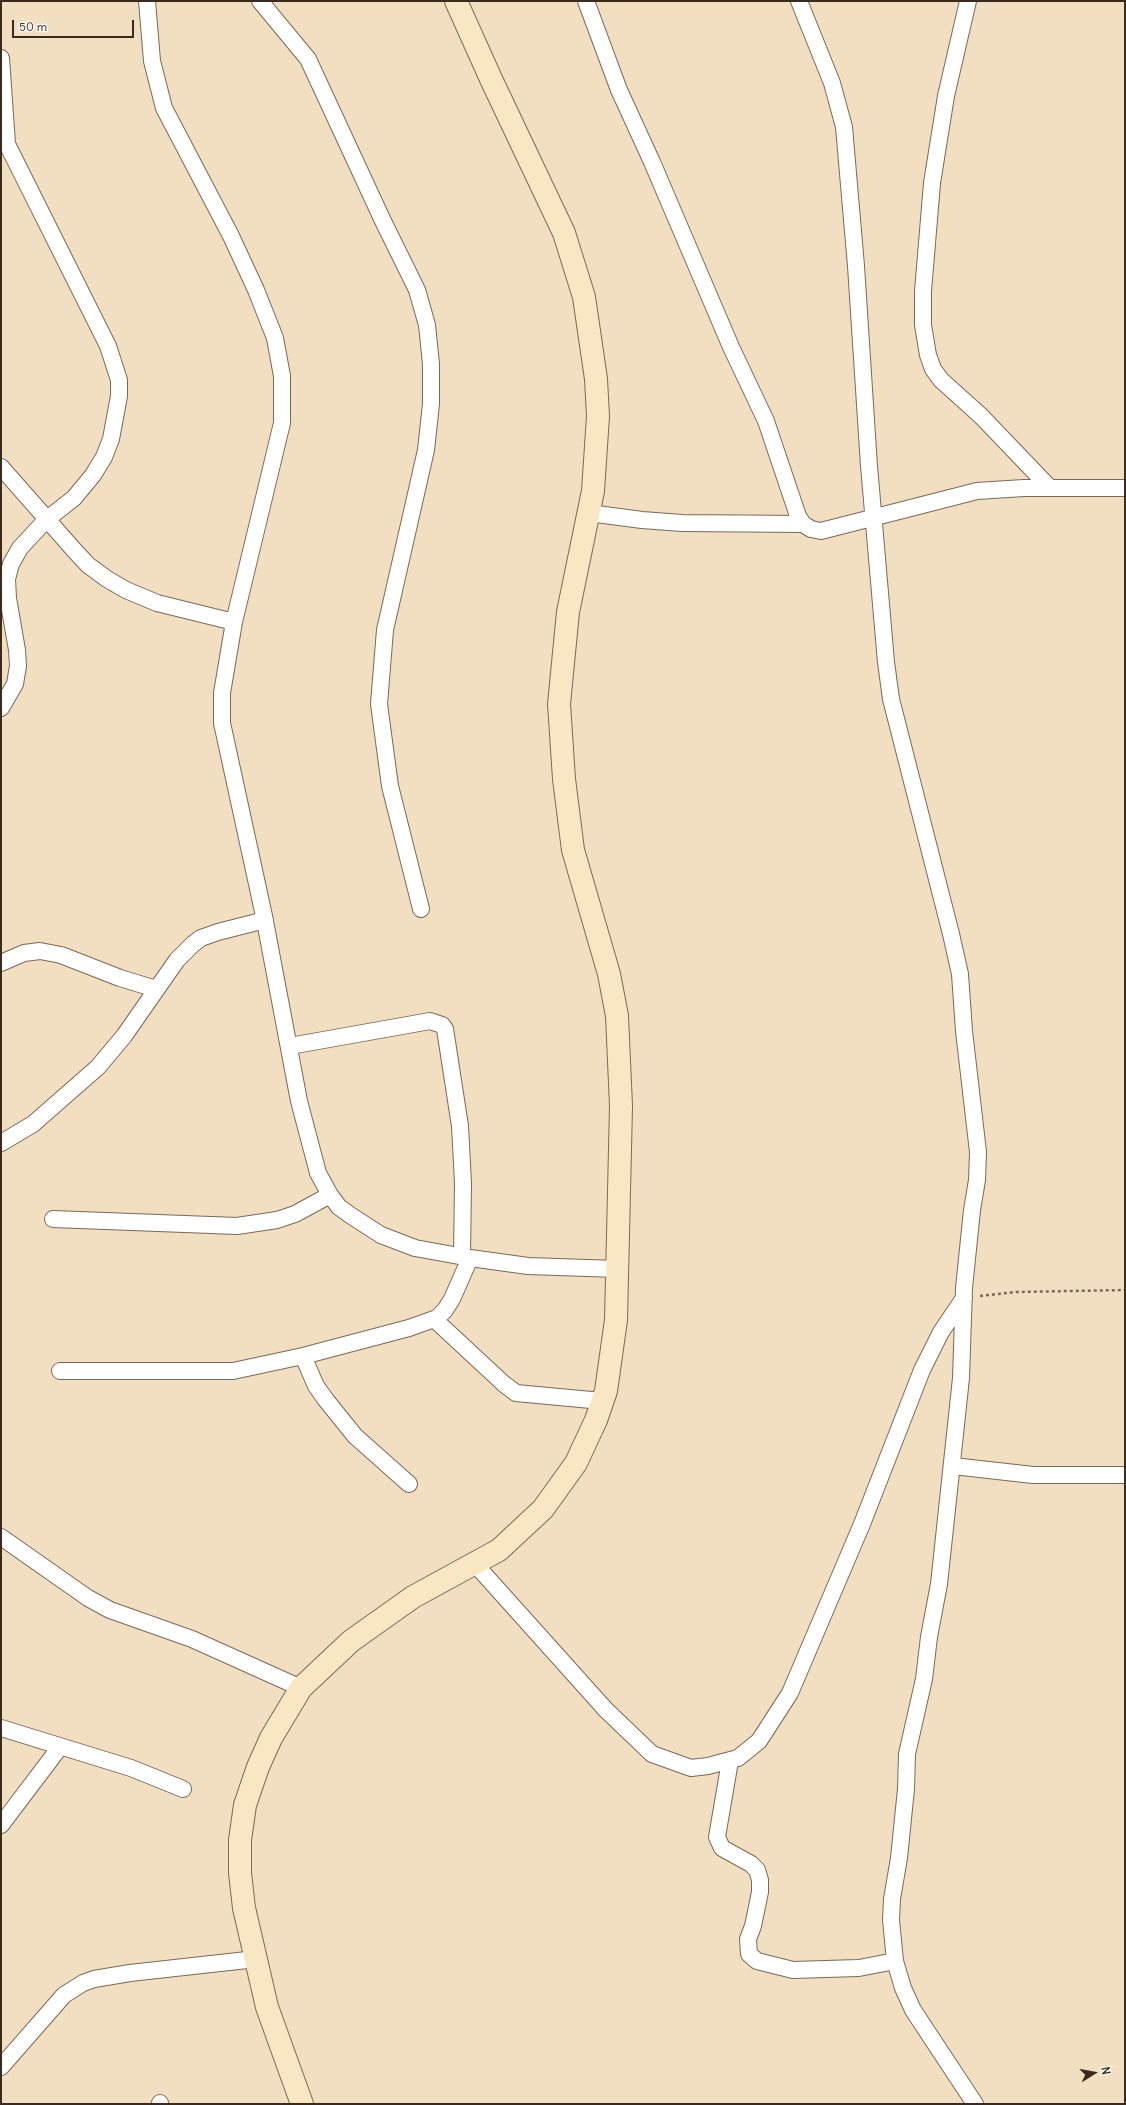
<!DOCTYPE html>
<style>
body{margin:0}
#map{position:relative;width:1126px;height:2105px;overflow:hidden;background:#f2dec0;font-family:Delius,sans-serif}
canvas{display:block}
.frame{position:absolute;inset:0;border:2px solid #3b2a1e;pointer-events:none}
.north{position:absolute;left:1074px;top:2053px;width:40px;height:40px;-webkit-text-stroke:3px #f6f6f2;paint-order:stroke;rotate:79deg;font-size:11px;font-weight:700;line-height:16px;text-align:center;color:#3b2a1e}
.north::after{content:'';display:block;margin:auto;width:14px;height:18px;background:#3b2a1e;clip-path:polygon(50% 0,100% 100%,50% 72%,0 100%)}
.scale{position:absolute;left:12px;top:20px;width:122px;height:18px;box-sizing:border-box;border:2px solid #3b2a1e;border-top:0;padding-left:5px;font-size:12px;line-height:14px;white-space:nowrap;color:#3b2a1e;-webkit-text-stroke:3px #f6f6f2;paint-order:stroke}
</style>
<div id="map">
<canvas width="1126" height="2105"></canvas>
<div class="frame"></div>
<div class="north">N</div>
<div class="scale">50 m</div>
</div>
<script>
const ctx = document.querySelector('canvas').getContext('2d');
ctx.lineJoin = 'round';
const shape = rows => new Path2D(rows.map(r => 'M' + r).join(''));
function trace(path, color, width, dash) { ctx.strokeStyle = color; ctx.lineWidth = width; ctx.lineCap = dash ? 'butt' : 'round'; ctx.setLineDash(dash || []); ctx.stroke(path); }
const path = shape([
 [980,1296,1016,1292,1125,1290]
]);
const street = shape([
 [147,1,152,61,164,108,231,236,256,290,275,338,282,376,282,423,234,622,222,693,222,723,264,916,299,1101,318,1173,330,1195,339,1207,350,1215,381,1235,415,1248,470,1258,528,1266,617,1269],
 [260,1,308,59,383,221,417,290,427,325,431,364,431,404,426,450,385,630,379,704,390,786,421,909],
 [586,1,619,90,652,162,731,347,766,421,798,516,803,524,811,529,821,531,977,491,1024,488,1125,488],
 [799,1,832,83,844,127,856,266,869,466,886,662,891,699,951,934,960,974,964,1031,978,1152,977,1180,972,1210,964,1288,961,1378,939,1584,929,1637,924,1679,907,1754,906,1789,899,1858,892,1899,891,1920,895,1961,903,1988,913,2010,975,2104],
 [968,1,946,96,932,183,923,291,923,325,928,355,933,369,941,380,981,416,1050,488],
 [1,58,7,144,108,346,119,380,119,396,111,439,104,457,93,475,74,498,46,520,20,548,11,564,7,579,8,598,17,650,18,666,15,684,1,708],
 [1,467,74,550,88,565,107,579,126,590,157,603,234,622],
 [589,513,642,520,682,523,803,524],
 [1,963,24,953,40,951,61,955,120,978,156,989],
 [290,1046,430,1021,442,1025,445,1029,460,1126,463,1183,462,1257],
 [1,1143,33,1124,98,1067,124,1036,177,960,193,944,201,938,218,932,265,920],
 [53,1219,237,1226,277,1220,295,1214,330,1195],
 [434,1319,504,1384,516,1393,602,1401],
 [303,1356,316,1386,326,1400,355,1436,409,1484],
 [60,1371,233,1371,303,1356,409,1328,437,1318,445,1310,452,1299,470,1258],
 [953,1466,1033,1475,1125,1475],
 [1,1537,88,1598,110,1610,192,1639,301,1688],
 [475,1564,606,1710,652,1754,691,1768,708,1766,738,1758,759,1741,790,1693,862,1524,922,1370,941,1332,964,1298],
 [1,1728,131,1768,183,1789],
 [730,1761,717,1837,722,1848,751,1864,757,1870,760,1880,760,1892,753,1926,748,1939,749,1954,757,1961,793,1970,859,1968,895,1961],
 [1,1825,60,1747],
 [1,2067,64,1995,83,1983,94,1979,130,1973,256,1959],
 [160,2104,160,2103]
]);
const secondary = shape([
 [302,2104,267,2007,244,1908,240,1873,240,1840,245,1805,258,1767,271,1738,301,1688,351,1641,413,1597,499,1550,543,1509,576,1463,596,1420,606,1391,616,1320,621,1106,617,1016,609,974,573,850,564,779,559,704,568,612,593,491,598,416,596,379,584,297,564,233,491,79,456,1]
]);
trace(street, '#7b6957', 18);
trace(secondary, '#7b6957', 24);
trace(path, '#7b6957', 2.5, [3, 3]);
trace(street, '#fff', 16);
trace(secondary, '#f9e7c3', 22);
</script>
